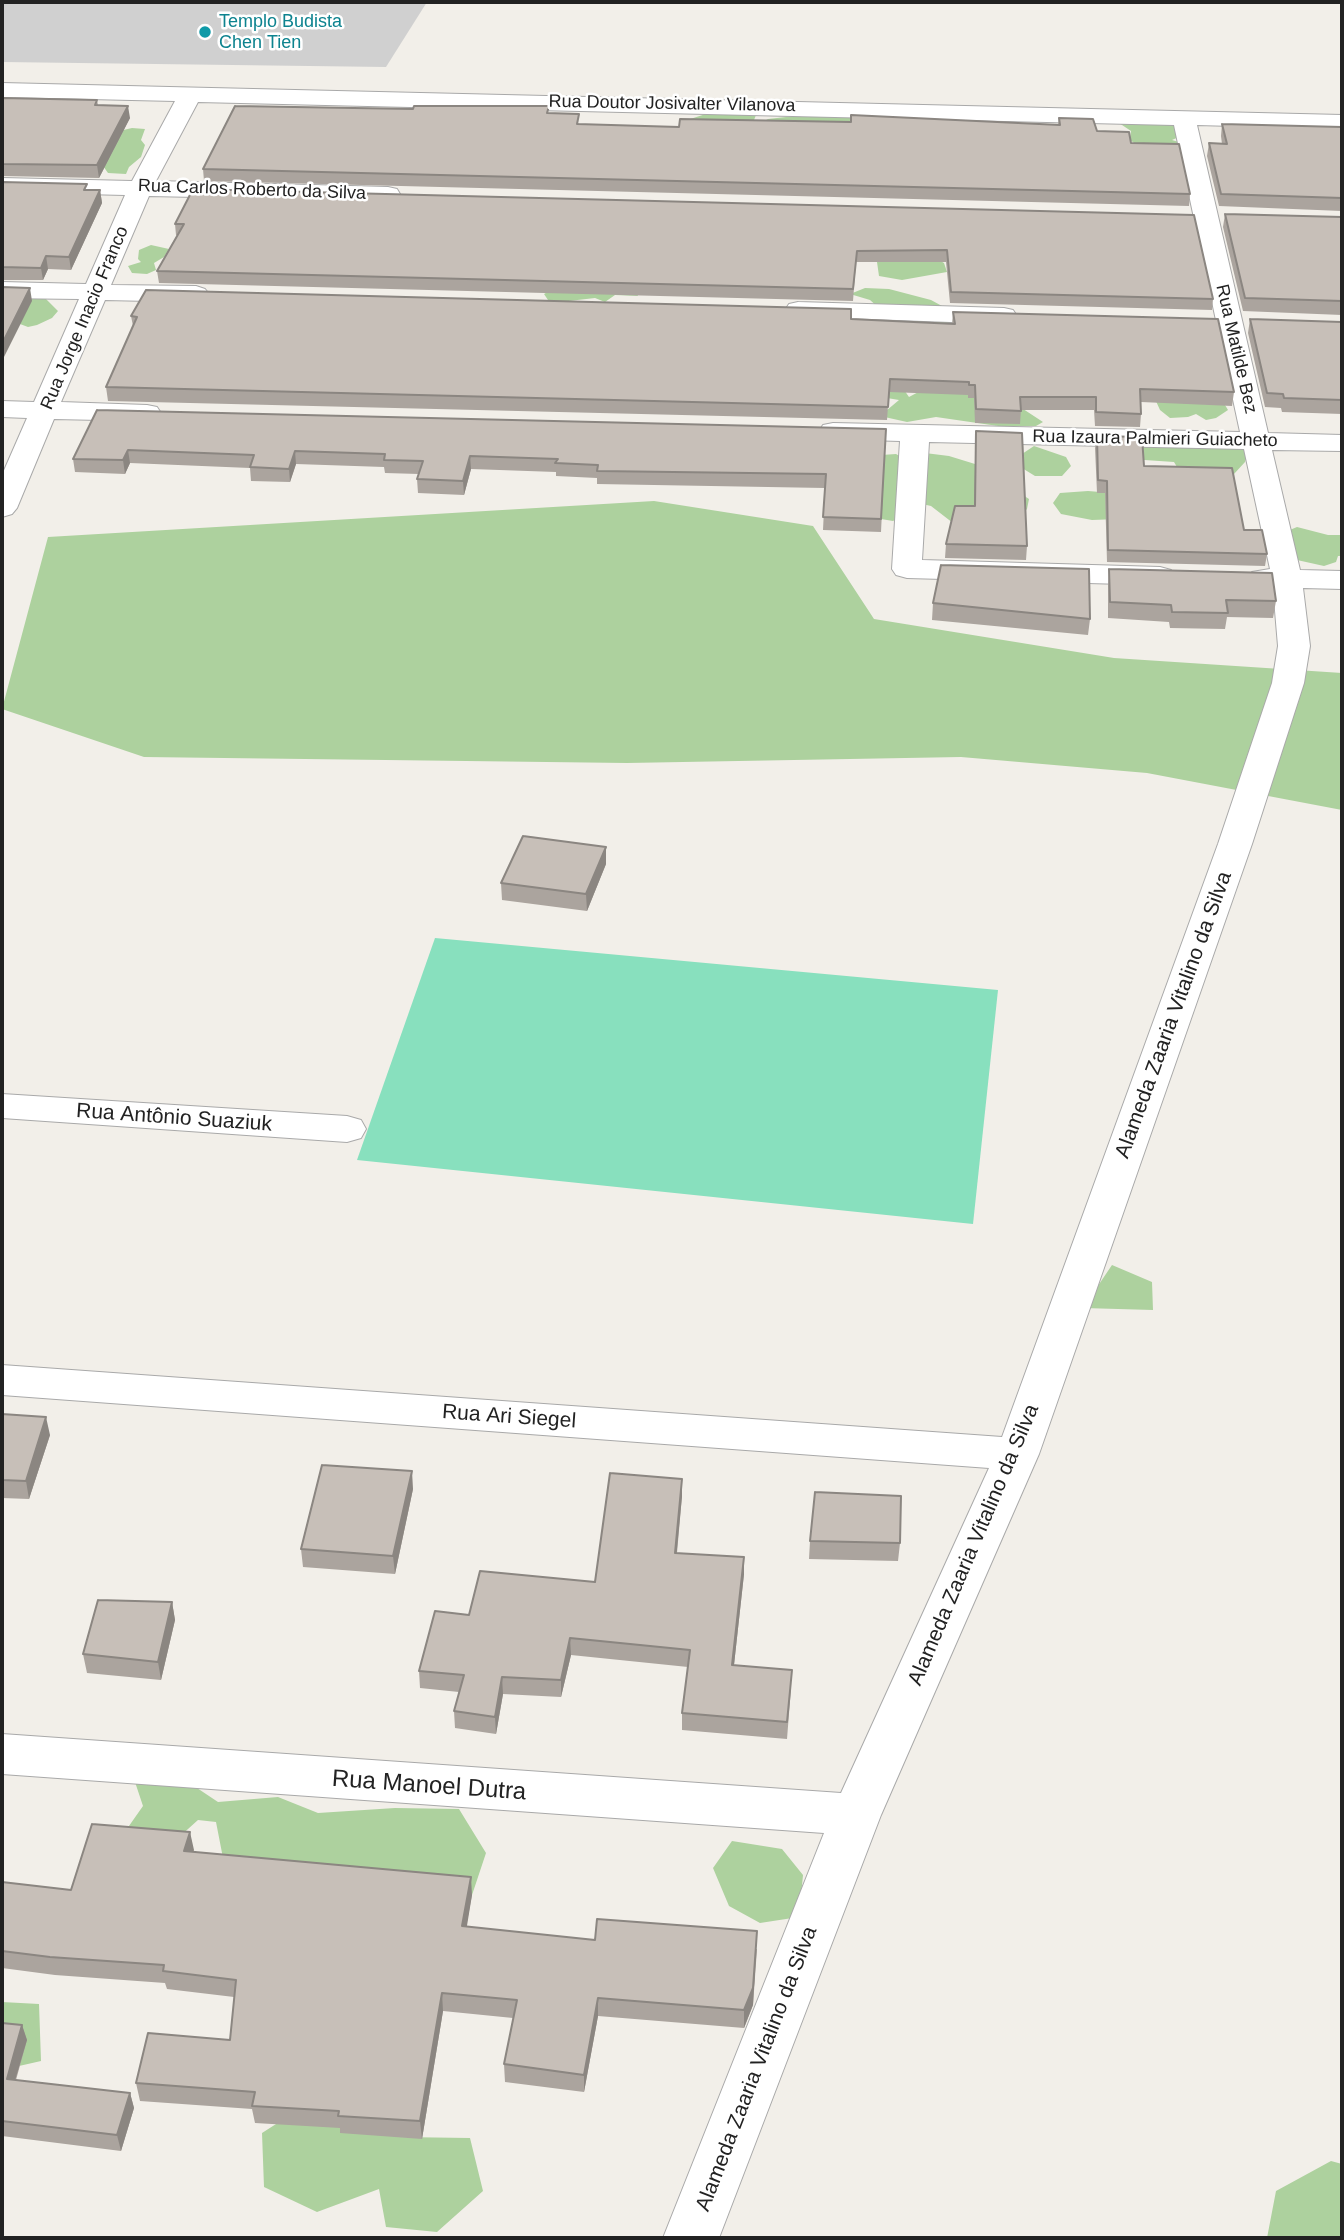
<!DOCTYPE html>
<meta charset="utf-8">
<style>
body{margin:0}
#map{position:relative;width:1344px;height:2240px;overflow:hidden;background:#f2efe9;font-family:Helvetica,sans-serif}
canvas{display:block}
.frame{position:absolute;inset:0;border:4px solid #222;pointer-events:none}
</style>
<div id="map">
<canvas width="1344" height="2240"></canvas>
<div class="frame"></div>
</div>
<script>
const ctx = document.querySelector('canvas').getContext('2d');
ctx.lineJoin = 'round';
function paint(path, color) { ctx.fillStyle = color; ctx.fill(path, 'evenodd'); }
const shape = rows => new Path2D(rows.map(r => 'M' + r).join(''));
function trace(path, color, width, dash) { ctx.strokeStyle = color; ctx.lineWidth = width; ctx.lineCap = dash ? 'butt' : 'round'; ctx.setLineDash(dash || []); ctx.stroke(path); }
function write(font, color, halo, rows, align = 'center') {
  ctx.font = font + ' Helvetica,sans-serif'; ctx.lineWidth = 5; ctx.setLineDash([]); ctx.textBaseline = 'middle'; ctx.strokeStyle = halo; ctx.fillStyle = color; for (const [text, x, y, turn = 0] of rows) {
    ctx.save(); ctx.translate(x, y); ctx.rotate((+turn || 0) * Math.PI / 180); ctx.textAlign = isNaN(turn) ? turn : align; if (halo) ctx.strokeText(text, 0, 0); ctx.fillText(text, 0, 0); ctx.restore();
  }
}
const religious = shape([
 [2,2,427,2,386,67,2,62]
]);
const forest = shape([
 [712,112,756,115,754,120,761,123,768,119,786,117,871,117,913,126,681,122],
 [1161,121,1179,126,1181,136,1172,140,1182,143,1184,151,1137,145,1130,140,1131,131,1119,123],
 [132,128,145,129,141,140,145,145,141,157,129,167,126,174,108,173,103,166,119,131],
 [151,245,169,249,164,257,154,263,156,270,147,274,132,273,128,266,141,262,138,259,139,250],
 [887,257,937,259,944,263,947,272,902,280,879,276,877,262],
 [865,288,889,289,931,300,942,306,942,317,1121,331,871,324,880,315,880,309,870,300,850,294],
 [553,289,636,291,638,296,615,295,605,302,595,298,560,302,548,300,544,294],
 [24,296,44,297,58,311,52,318,37,325,28,327,20,324],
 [900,384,909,397,924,389,951,388,1017,405,1043,422,1036,426,998,426,936,417,907,422,880,416,899,400,869,395],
 [1155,399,1225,405,1228,410,1216,418,1206,420,1196,414,1188,417,1170,418,1160,410],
 [1121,439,1234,443,1248,452,1245,462,1234,474,1208,480,1180,472,1174,462,1130,459],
 [1034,446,1066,457,1071,466,1062,476,1035,476,1022,468,1022,454],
 [925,453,949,456,975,464,1029,499,1027,509,1020,516,953,523,931,506,922,504,893,521,881,519,867,456,896,454,905,459],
 [1088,491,1112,493,1119,519,1092,520,1061,514,1053,503,1060,493],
 [654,501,813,526,874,619,1114,658,1342,673,1342,810,1147,773,961,757,627,763,144,757,2,709,48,537],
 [1297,527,1328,535,1342,535,1342,556,1338,556,1336,562,1324,566,1288,558,1285,532],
 [1112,1265,1152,1282,1153,1310,1083,1308],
 [133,1776,182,1778,218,1802,278,1797,318,1813,395,1808,459,1809,486,1853,472,1895,223,1858,216,1822,198,1820,168,1847,117,1843,143,1806],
 [732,1841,782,1849,803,1875,799,1917,760,1923,729,1906,713,1868],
 [2,2002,39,2004,41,2061,19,2066,2,2056],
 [323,2094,374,2118,400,2137,470,2138,483,2191,437,2232,386,2227,379,2189,317,2212,264,2187,262,2133],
 [1331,2161,1342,2164,1342,2238,1267,2238,1276,2191]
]);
const pitch = shape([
 [435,938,998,990,973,1224,357,1160]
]);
const street = shape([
 [2,83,1342,115,1342,129,1197,125,1268,433,1342,435,1342,451,1272,450,1300,570,1342,571,1342,589,1303,588,1310,646,1304,683,1252,844,1039,1454,881,1815,719,2238,663,2238,824,1833,2,1774,2,1734,841,1793,989,1468,2,1395,2,1365,1002,1437,1218,844,1272,683,1278,646,1273,587,1252,584,1248,578,1252,572,1270,569,1244,449,929,442,922,560,1160,567,1171,570,1175,576,1171,582,1160,585,907,578,896,575,892,569,900,441,833,439,823,437,819,431,823,425,833,423,1240,432,1174,125,198,102,156,181,388,187,397,189,400,194,397,199,388,201,149,196,111,285,196,286,205,289,209,294,205,299,196,302,105,300,61,402,147,405,157,407,161,413,157,419,147,421,54,419,17,508,12,514,2,517,2,475,27,418,2,417,2,401,34,402,79,299,2,298,2,282,86,284,125,195,2,192,2,178,132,181,175,101,2,97,2,83],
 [798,302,1004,308,1013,310,1017,316,1013,322,1004,324,789,316,785,310,789,304,798,302],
 [2,1094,347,1116,361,1120,366,1129,361,1138,347,1142,2,1118,2,1094]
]);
const wall = shape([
 [2,98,97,100,98,105,130,118,99,178,2,176],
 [549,113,580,124,679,127,1058,125,1059,118,1131,143,1190,194,1189,206,204,181,203,169],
 [1222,124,1342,127,1342,211,1219,206,1207,156,1209,143,1222,144,1221,136],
 [2,182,88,190,100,190,102,203,71,270,48,269,43,280,2,280],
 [1225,214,1342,217,1342,315,1243,311,1223,227],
 [1194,215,1213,299,1212,310,950,303,946,262,856,262,853,301,159,283,157,271,177,235,176,235,175,224],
 [953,312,1234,392,1232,406,1141,402,1141,414,1140,427,1095,426,1094,410,1021,410,1020,424,975,423,974,398,968,398,968,395,889,392,887,420,108,401,106,387,133,326,131,316,851,319,952,324],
 [1250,319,1342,322,1342,414,1282,412,1281,408,1265,407,1248,333],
 [97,410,886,429,881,532,823,530,825,488,597,484,597,478,556,476,556,472,471,469,464,495,418,493,417,479,419,474,385,473,384,467,296,464,290,482,251,481,250,468,130,463,125,474,75,472,73,459],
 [976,431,1027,546,1026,560,945,558,946,544,974,506],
 [1097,436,1244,530,1267,554,1265,566,1107,562,1105,493,1097,493,1095,448],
 [1109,569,1276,601,1273,618,1227,617,1225,629,1170,628,1169,622,1108,618,1108,586],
 [933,603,1090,619,1088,635,932,620],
 [606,847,606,864,587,911,502,900,501,883],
 [2,1414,50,1435,29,1499,2,1498],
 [682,1479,682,1496,677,1553,744,1574,734,1665,791,1688,787,1739,682,1730,682,1713,688,1667,571,1655,561,1697,503,1694,496,1734,455,1728,454,1711,459,1692,420,1688,419,1671,595,1582],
 [413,1489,395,1574,303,1567,301,1549],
 [810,1541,900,1543,898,1561,809,1559],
 [172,1602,175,1620,161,1680,87,1673,83,1654],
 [190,1832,193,1852,472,1895,466,1927,595,1940,757,1949,753,2005,744,2028,598,2016,584,2092,505,2082,504,2064,513,2018,443,2011,422,2139,340,2133,340,2128,255,2123,252,2109,140,2101,136,2083,230,2040,234,1997,167,1989,165,1983,55,1975,2,1968,2,1882,71,1890],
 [2,2023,22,2025,27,2040,16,2080,130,2093,134,2108,121,2151,2,2136]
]);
const shadedWall = shape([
 [128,106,130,118,99,178,97,165],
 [100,190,102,203,71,270,69,257],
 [46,256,48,269,43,280,41,268],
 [30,288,32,301,2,361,2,344],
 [128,450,130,463,125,474,123,460],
 [295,451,296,464,290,482,289,469],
 [470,456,471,469,464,495,463,481],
 [606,847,606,864,587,911,586,894],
 [46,1417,50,1435,29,1499,26,1481],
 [412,1471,413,1489,395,1574,393,1556],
 [682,1479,682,1496,675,1570,675,1553],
 [744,1557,744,1574,732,1683,732,1665],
 [2,1575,4,1586,2,1593],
 [172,1602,175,1620,161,1680,158,1662],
 [570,1638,571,1655,561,1697,561,1680],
 [502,1677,503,1694,496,1734,495,1717],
 [190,1832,194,1850,188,1869,184,1851],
 [471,1877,472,1895,464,1944,462,1926],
 [757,1931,753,2005,744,2028,744,2010],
 [442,1993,443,2011,422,2139,420,2121],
 [598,1998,598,2016,584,2092,584,2075],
 [22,2025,27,2040,11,2094,7,2079],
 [130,2093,134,2108,121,2151,117,2135]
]);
const building = shape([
 [2,98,97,100,95,105,128,106,97,165,2,164,2,98],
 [235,106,413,109,414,106,549,106,547,113,579,114,577,124,679,127,680,119,851,122,851,115,1060,125,1059,118,1093,119,1097,131,1129,132,1131,143,1179,144,1190,194,203,169,235,106],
 [1222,124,1342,127,1342,198,1221,194,1209,143,1227,144,1222,124],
 [2,182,87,184,84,190,100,190,69,257,46,256,41,268,2,267,2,182],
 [193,189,1194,215,1213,299,951,292,947,250,857,251,853,289,157,271,184,224,175,224,193,189],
 [1225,214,1342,217,1342,301,1245,298,1225,214],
 [2,287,30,288,2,344,2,287],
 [146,290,851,309,851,319,955,324,953,312,1218,319,1234,392,1140,389,1141,414,1096,412,1096,397,1020,397,1021,411,976,409,975,385,969,385,969,382,890,379,888,407,106,387,137,317,131,316,146,290],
 [1250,319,1342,322,1342,400,1284,398,1283,394,1267,393,1250,319],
 [97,410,886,429,881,519,823,517,826,474,597,471,598,465,555,463,558,459,470,456,463,481,417,479,423,461,384,460,385,454,295,451,289,469,250,467,254,455,128,450,123,460,73,459,97,410],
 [976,431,1022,433,1027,546,946,544,955,506,975,506,976,431],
 [1097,436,1142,437,1144,466,1232,468,1244,530,1262,530,1267,554,1108,550,1107,481,1098,480,1097,436],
 [941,565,1089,569,1090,619,933,603,941,565],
 [1109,569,1272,573,1276,601,1226,600,1228,613,1172,612,1171,605,1110,602,1109,569],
 [523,836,606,847,586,894,501,883,523,836],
 [2,1414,46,1417,26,1481,2,1480,2,1414],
 [322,1465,412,1471,393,1556,301,1549,322,1465],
 [610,1473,682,1479,675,1553,744,1557,732,1665,792,1670,787,1722,682,1713,690,1650,570,1638,561,1680,502,1677,495,1717,454,1711,464,1675,419,1671,435,1611,469,1615,480,1571,595,1582,610,1473],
 [815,1492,901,1496,900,1543,810,1541,815,1492],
 [98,1600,172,1602,158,1662,83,1654,98,1600],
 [92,1824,190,1832,184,1851,471,1877,462,1926,595,1940,597,1919,757,1931,753,1988,744,2010,598,1998,584,2075,504,2064,517,2000,442,1993,420,2121,338,2116,339,2111,252,2106,255,2092,136,2083,148,2033,230,2040,236,1980,163,1971,164,1965,50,1957,2,1951,2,1882,71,1890,92,1824],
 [2,2023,22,2025,7,2079,130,2093,117,2135,2,2121,2,2023]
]);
const markers = [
 [205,32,7,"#0f9aa8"]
];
const farCulturenames = [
 ["Templo Budista",219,22],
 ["Chen Tien",219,43]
];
const farStreetnames = [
 ["Rua Doutor Josivalter Vilanova",672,104,1],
 ["Rua Carlos Roberto da Silva",252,190,2],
 ["Rua Jorge Inacio Franco",85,318,-67],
 ["Rua Matilde Bez",1236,349,77],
 ["Rua Izaura Palmieri Guiacheto",1155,439,1]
];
const streetNames = [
 ["Alameda Zaaria Vitalino da Silva",1174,1015,-70],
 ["Rua Antônio Suaziuk",174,1118,4],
 ["Rua Ari Siegel",509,1417,4],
 ["Alameda Zaaria Vitalino da Silva",974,1545,-67],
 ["Alameda Zaaria Vitalino da Silva",757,2069,-69]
];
const nearStreetnames = [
 ["Rua Manoel Dutra",429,1786,4]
];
paint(religious, '#d0d0d0');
paint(forest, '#add19e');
paint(pitch, '#88e0be');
trace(street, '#a9a9a9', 2);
paint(street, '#fff');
paint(wall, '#aba49e');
paint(shadedWall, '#8b8681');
paint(building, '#c7bfb8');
trace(building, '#8b8681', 2);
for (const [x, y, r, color] of markers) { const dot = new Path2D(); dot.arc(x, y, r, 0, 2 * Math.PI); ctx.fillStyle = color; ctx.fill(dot); trace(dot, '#fff', 2.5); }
write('18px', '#0d838f', '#fff', farCulturenames, 'left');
write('18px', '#222', '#fff', farStreetnames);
write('21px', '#222', '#fff', streetNames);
write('24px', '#222', '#fff', nearStreetnames);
</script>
